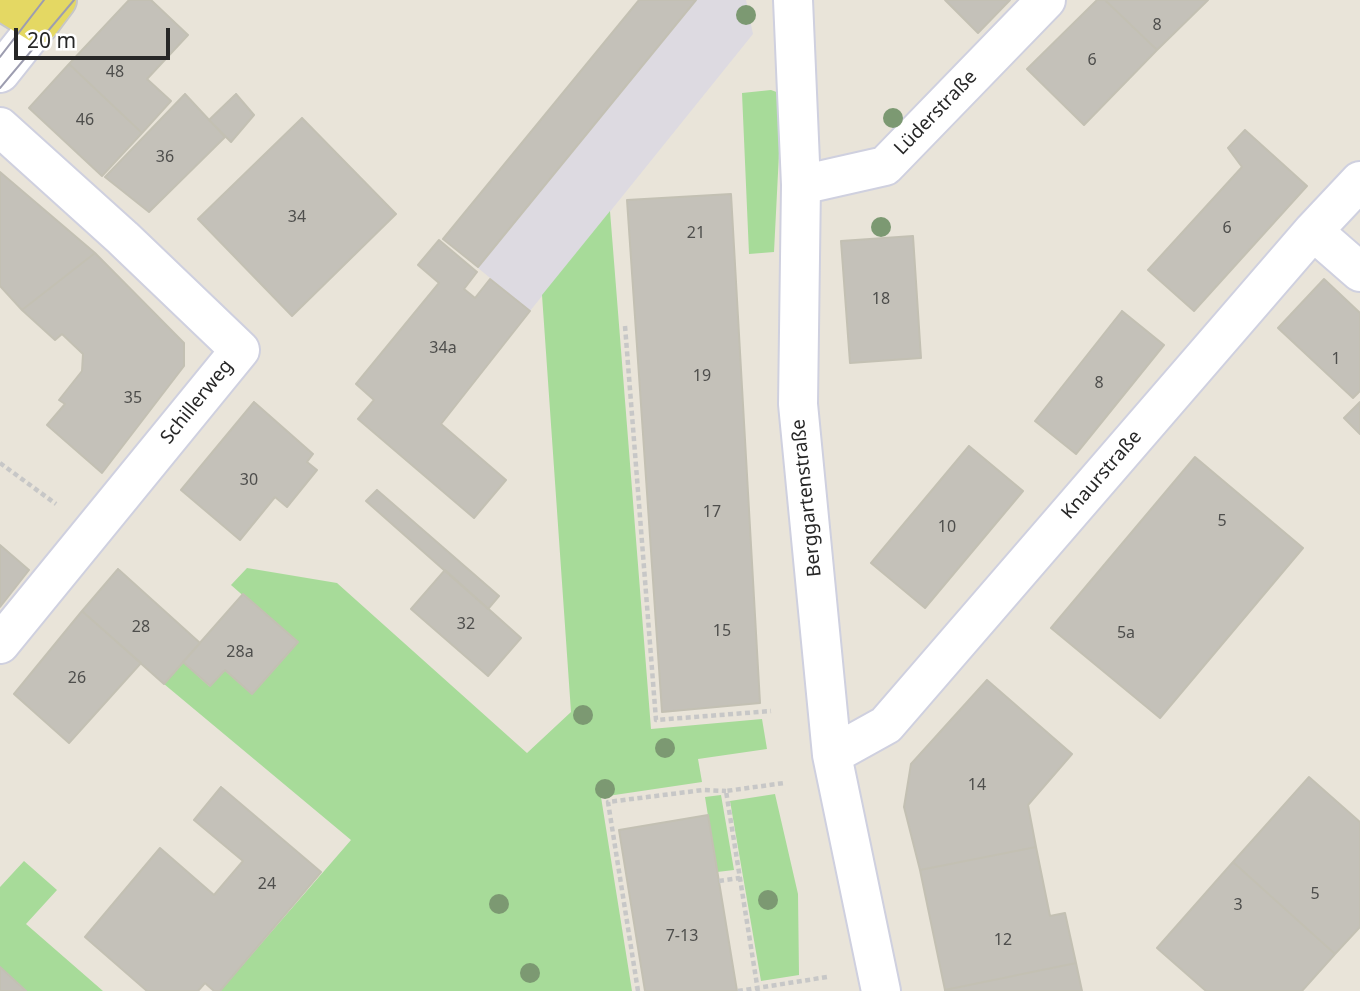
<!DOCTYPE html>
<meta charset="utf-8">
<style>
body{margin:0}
#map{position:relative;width:1360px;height:991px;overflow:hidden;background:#e9e4d9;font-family:"Noto Sans",sans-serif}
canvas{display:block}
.scale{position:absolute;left:14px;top:28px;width:156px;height:32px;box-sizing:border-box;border:4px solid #272727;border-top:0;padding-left:9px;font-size:21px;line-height:24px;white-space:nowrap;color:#272727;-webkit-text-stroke:5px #fff;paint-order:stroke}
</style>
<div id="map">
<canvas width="1360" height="991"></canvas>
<div class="scale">20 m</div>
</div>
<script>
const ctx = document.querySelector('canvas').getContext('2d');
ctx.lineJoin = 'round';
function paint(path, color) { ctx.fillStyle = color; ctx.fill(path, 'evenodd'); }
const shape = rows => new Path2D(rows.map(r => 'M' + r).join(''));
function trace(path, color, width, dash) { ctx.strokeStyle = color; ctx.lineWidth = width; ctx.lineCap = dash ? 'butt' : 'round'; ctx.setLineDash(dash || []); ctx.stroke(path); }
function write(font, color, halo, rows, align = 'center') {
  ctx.font = font + ' "Noto Sans",sans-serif'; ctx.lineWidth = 7; ctx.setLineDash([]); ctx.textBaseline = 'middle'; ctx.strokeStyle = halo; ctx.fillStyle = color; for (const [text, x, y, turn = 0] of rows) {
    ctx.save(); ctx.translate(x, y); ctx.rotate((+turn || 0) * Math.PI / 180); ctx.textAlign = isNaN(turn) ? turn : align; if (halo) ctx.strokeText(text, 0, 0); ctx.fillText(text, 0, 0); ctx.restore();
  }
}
const industrial = shape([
 [639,0,746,0,753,34,530,311,443,239]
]);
const green = shape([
 [771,90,782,94,774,252,749,254,742,93],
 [610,211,651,729,762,719,767,749,698,759,702,782,601,797,632,991,220,991,351,840,164,684,183,662,209,686,225,670,252,694,297,643,231,585,247,568,337,583,527,753,571,712,542,295],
 [775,794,798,894,799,975,761,981,730,801],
 [721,795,734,870,717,872,705,797],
 [24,861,57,890,26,924,103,991,26,991,0,967,0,887]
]);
const building = shape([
 [129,0,151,0,188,35,147,79,171,101,142,133,69,64,129,0],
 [639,0,696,0,478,267,443,239,639,0],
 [945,0,1010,0,978,33,945,0],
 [1097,0,1105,0,1157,50,1084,125,1027,69,1097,0],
 [1105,0,1208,0,1157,50,1105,0],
 [69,64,142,133,102,176,29,108,69,64],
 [185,94,225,137,149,212,105,177,185,94],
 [236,94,254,115,231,142,209,120,236,94],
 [302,118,396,214,292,316,198,219,302,118],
 [1245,130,1307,186,1194,311,1148,270,1242,167,1228,148,1245,130],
 [0,172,95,253,22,310,0,286,0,172],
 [731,194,760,703,662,712,627,200,731,194],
 [913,236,921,358,850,363,841,241,913,236],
 [439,240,477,272,464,289,475,298,490,279,530,311,441,424,506,480,474,518,358,419,374,400,356,384,439,283,418,265,439,240],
 [95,253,184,343,184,366,102,473,47,425,65,404,59,400,82,371,83,354,62,334,55,340,22,310,95,253],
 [1324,279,1360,313,1360,391,1353,398,1278,328,1324,279],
 [1122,311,1164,345,1076,454,1035,421,1122,311],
 [254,402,313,454,307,462,317,470,287,507,275,497,240,540,181,490,254,402],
 [1360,402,1360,434,1344,418,1360,402],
 [969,446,1023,491,925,608,871,563,969,446],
 [1195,457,1303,548,1160,718,1051,628,1195,457],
 [377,490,499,596,488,609,366,501,377,490],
 [0,545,29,570,0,607,0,545],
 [118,569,200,643,164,684,82,611,118,569],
 [445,570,521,638,488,676,411,609,445,570],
 [243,594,298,642,252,694,225,670,210,686,183,662,243,594],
 [82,611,141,663,69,743,14,694,82,611],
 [987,680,1072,754,1028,805,1036,847,920,870,904,807,911,764,987,680],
 [1309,777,1360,822,1360,927,1335,954,1233,862,1309,777],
 [221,787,321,872,220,991,214,991,205,983,198,991,147,991,85,937,160,848,214,895,243,861,194,820,221,787],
 [708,815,737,991,645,991,619,830,708,815],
 [1036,847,1050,916,1065,913,1076,963,945,990,920,870,1036,847],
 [1233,862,1335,954,1302,991,1206,991,1157,948,1233,862],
 [1076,963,1082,991,945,991,945,990,1076,963],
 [0,967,26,991,0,991,0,967]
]);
const path = shape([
 [625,326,656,720,771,711],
 [0,463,56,504],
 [719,881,740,878],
 [638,991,608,802,703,790,726,791],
 [738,991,827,977],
 [758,991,726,791,784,783]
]);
const minor = shape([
 [793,0,801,185,798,404,832,755,881,991],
 [0,73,39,24],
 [0,127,123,238,240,350,0,644],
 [801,185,885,166,1046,0],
 [1313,231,1360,272],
 [832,755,886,725,1313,231,1360,181]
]);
const major = shape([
 [0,0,39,24,57,0]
]);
const tram = shape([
 [0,57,44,0],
 [0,88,74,0]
]);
const trees = [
 [746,15],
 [893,118],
 [881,227],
 [583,715],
 [665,748],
 [605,789],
 [768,900],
 [499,904],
 [530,973]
];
const numberNames = [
 ["8",1157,25],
 ["6",1092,60],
 ["48",115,72],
 ["46",85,120],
 ["36",165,157],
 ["34",297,217],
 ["6",1227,228],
 ["21",696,233],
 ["18",881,299],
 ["34a",443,348],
 ["1",1336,359],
 ["19",702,376],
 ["8",1099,383],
 ["35",133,398],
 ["30",249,480],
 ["17",712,512],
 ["5",1222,521],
 ["10",947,527],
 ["32",466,624],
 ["28",141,627],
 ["15",722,631],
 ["5a",1126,633],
 ["28a",240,652],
 ["26",77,678],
 ["14",977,785],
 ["24",267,884],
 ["5",1315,894],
 ["3",1238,905],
 ["7-13",682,936],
 ["12",1003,940]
];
const streetNames = [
 ["Lüderstraße",936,113,-46],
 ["Schillerweg",197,402,-51],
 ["Knaurstraße",1102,475,-49],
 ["Berggartenstraße",807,498,-96]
];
paint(industrial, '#dddae1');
paint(green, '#a7db99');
paint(building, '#c4c1b9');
trace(building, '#c3c0b3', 2);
trace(minor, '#cfd0df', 42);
trace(major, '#c7c7c7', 42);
trace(path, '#c7c7c7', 4.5, [5, 3.5]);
trace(minor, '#fff', 38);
trace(major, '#e4d863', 38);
trace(tram, '#9d9db0', 2);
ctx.fillStyle = '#7c9972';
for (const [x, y] of trees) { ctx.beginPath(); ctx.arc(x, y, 10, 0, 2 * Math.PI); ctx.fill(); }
write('16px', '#4e4e4c', null, numberNames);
write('19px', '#272727', '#fff', streetNames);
</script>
